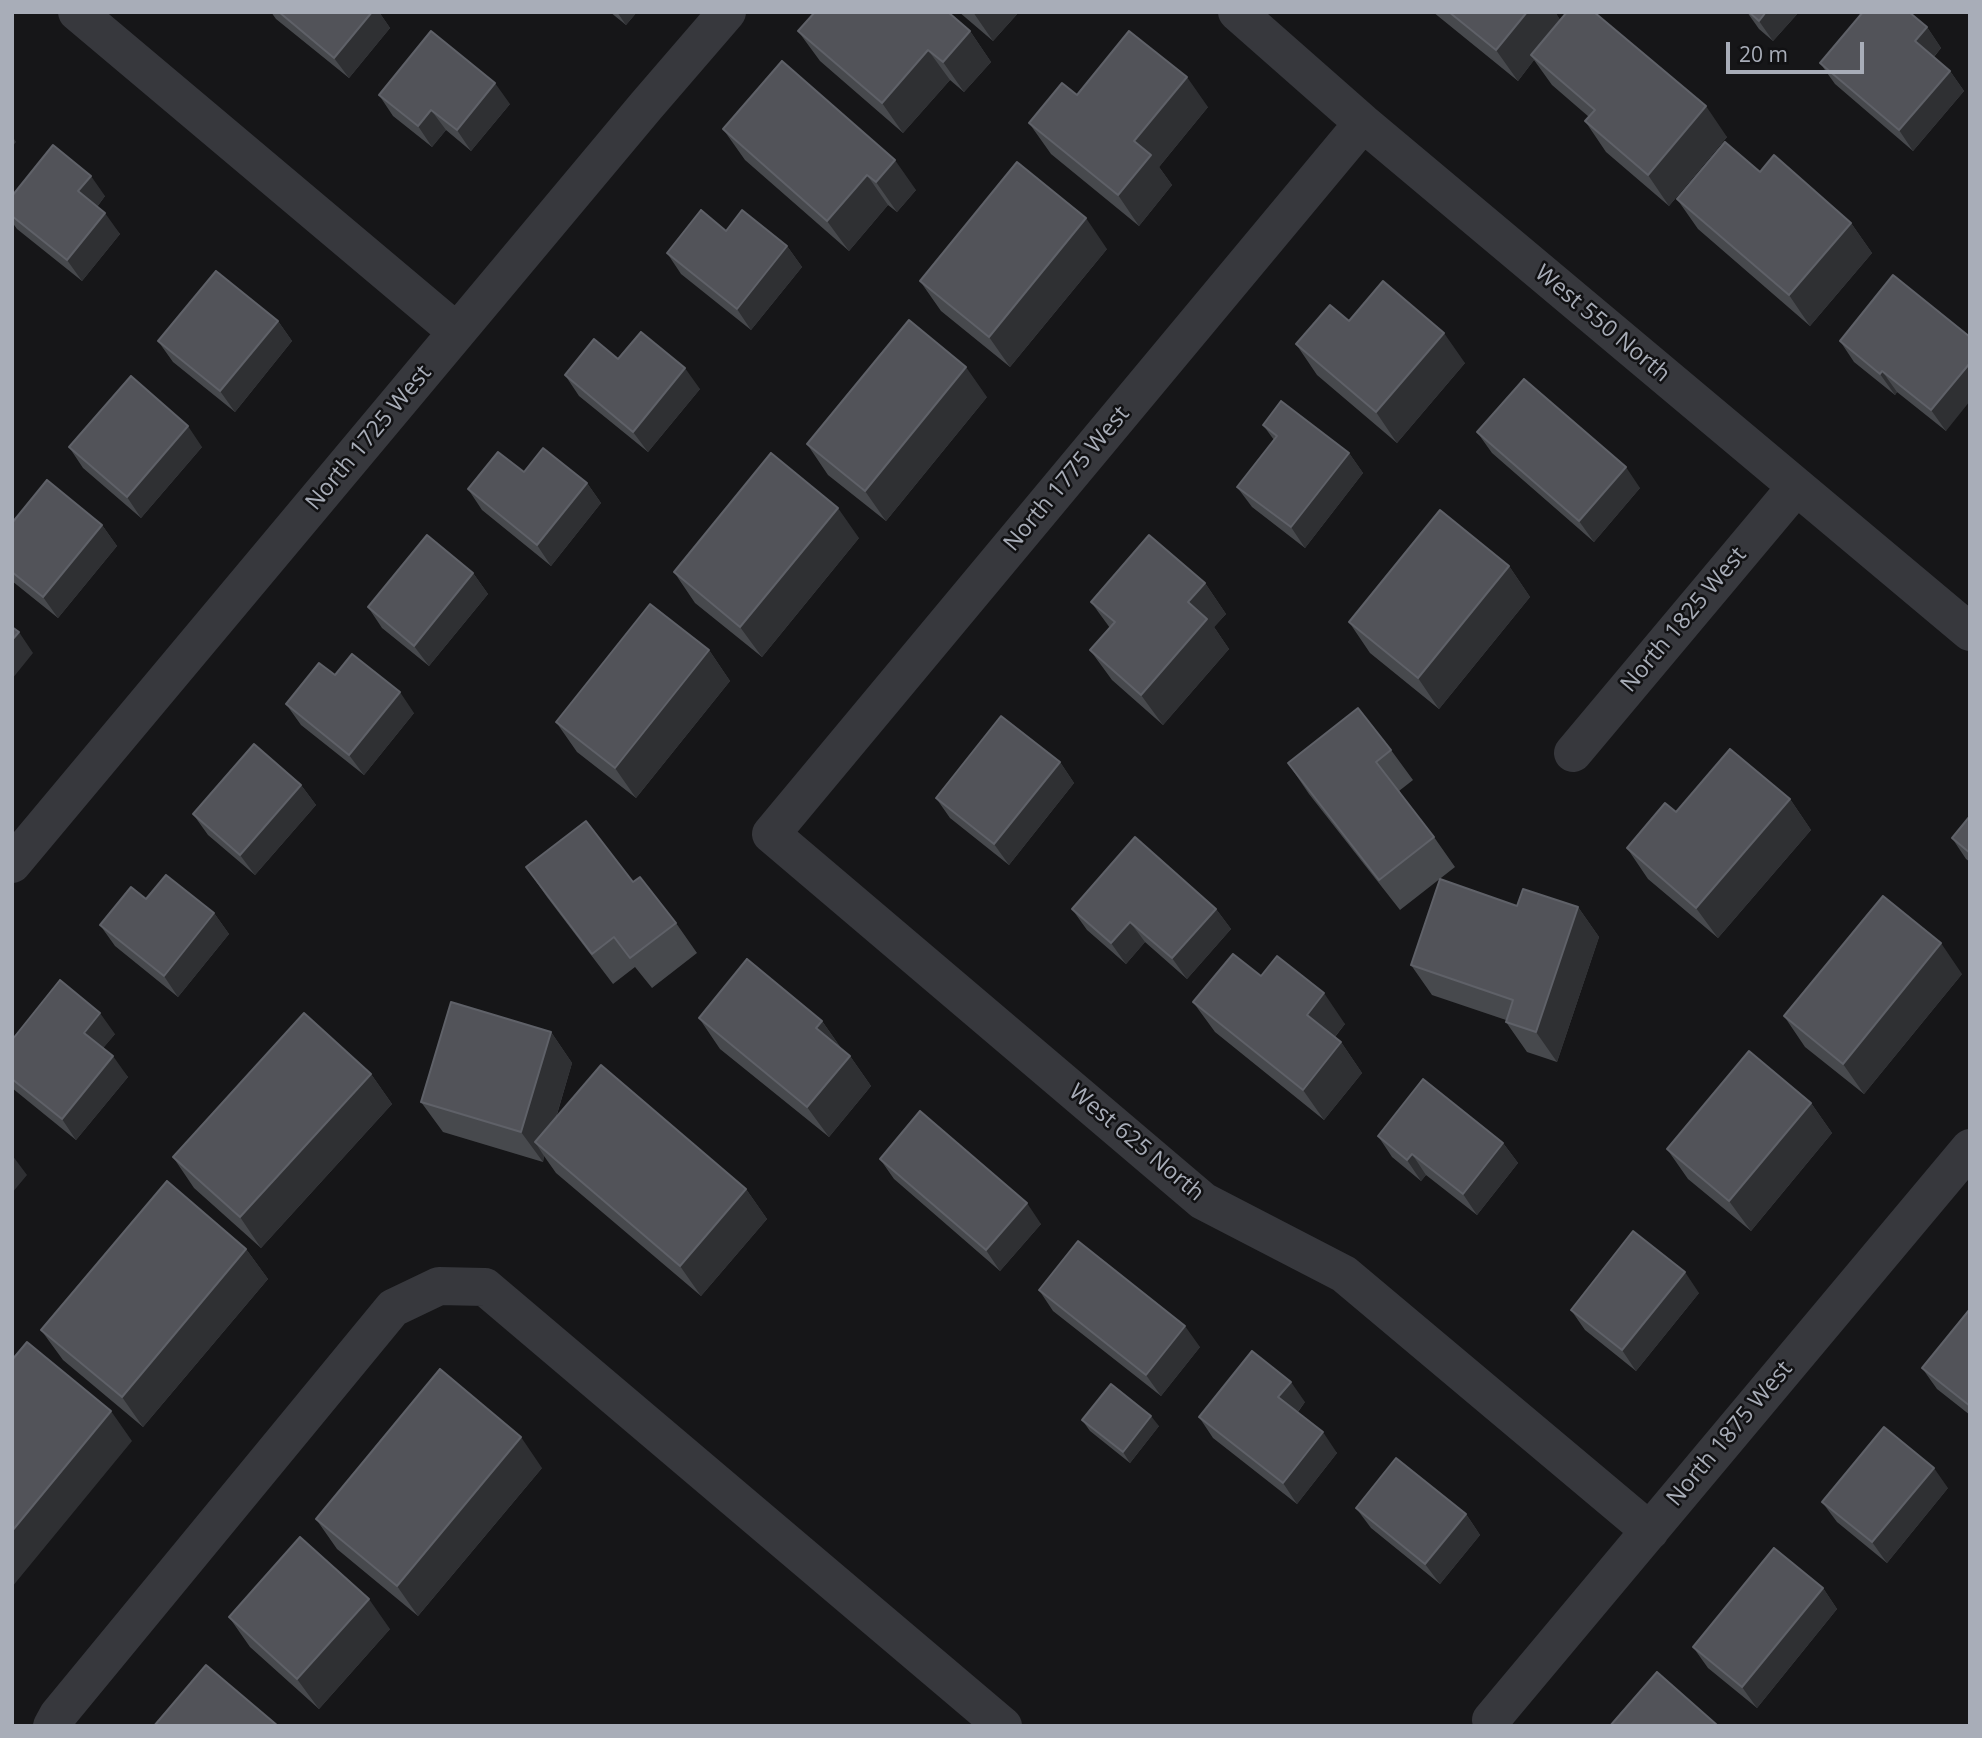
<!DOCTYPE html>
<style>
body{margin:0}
#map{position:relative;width:1982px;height:1738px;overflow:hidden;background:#161618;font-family:"Open Sans",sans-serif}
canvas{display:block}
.frame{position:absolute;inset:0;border:14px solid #a8adb8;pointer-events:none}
.scale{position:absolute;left:1726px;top:42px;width:138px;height:32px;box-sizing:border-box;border:4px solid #a8adb8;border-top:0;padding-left:9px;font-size:21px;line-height:24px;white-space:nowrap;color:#a8adb8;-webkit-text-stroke:5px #111113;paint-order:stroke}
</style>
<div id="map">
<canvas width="1982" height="1738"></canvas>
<div class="frame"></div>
<div class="scale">20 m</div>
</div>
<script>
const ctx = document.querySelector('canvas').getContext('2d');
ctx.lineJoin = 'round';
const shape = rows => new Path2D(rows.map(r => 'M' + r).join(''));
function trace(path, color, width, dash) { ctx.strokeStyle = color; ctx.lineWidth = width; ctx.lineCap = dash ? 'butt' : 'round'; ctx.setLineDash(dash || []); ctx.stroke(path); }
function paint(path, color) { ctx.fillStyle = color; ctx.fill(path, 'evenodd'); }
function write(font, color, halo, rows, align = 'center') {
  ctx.font = font + ' "Open Sans",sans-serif'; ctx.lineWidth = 5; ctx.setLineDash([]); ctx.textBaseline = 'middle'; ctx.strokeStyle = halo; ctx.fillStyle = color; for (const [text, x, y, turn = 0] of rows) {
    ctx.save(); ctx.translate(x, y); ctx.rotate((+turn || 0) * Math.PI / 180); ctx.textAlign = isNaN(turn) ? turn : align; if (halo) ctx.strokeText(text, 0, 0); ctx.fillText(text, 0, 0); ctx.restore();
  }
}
const street = shape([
 [77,12,457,332],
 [1237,12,1363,123,1970,632],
 [1363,123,771,834,1203,1201,1344,1274,1650,1531],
 [1573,753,1796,487],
 [12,864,646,106,727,12],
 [1491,1720,1970,1148],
 [52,1726,58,1715,393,1308,439,1286,485,1287,1003,1726]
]);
const wall = shape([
 [271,12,379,12,390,28,349,78,276,19],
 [610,12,637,12,626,25],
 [959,12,1019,12,993,41],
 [1433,12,1555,12,1560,20,1727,137,1669,206,1606,152,1585,121,1589,117,1552,85,1534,60,1518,81],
 [1747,12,1799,12,1773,41,1759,29],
 [1927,27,1941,48,1934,57,1950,71,1964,91,1913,151,1835,84,1820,63],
 [798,31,970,31,991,62,964,92,950,80,903,133,820,61],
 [379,95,510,104,471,151,446,130,432,147,393,116],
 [1077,95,1208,107,1159,167,1172,185,1139,226,1051,154,1029,123],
 [723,129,916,190,897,212,888,205,849,251,745,160],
 [1760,172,1851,223,1872,253,1810,326,1698,229,1677,199],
 [12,196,105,196,97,207,120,234,82,281,17,229,12,222],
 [726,231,787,246,802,267,751,330,681,274,667,253],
 [1107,249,1010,367,941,311,920,281],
 [278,321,292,341,235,412,173,362,158,341],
 [1349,321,1465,363,1397,443,1317,375,1296,344],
 [1970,337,1946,431,1897,392,1895,395,1854,362,1840,341],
 [618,359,700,389,648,452,579,396,565,375],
 [987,397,886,521,828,475,807,444],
 [1263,425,1349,453,1363,473,1305,548,1252,507,1237,487,1274,440],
 [1477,432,1640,488,1594,542,1492,453],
 [69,447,202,447,141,518,83,468],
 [524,472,587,483,601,503,551,566,482,510,468,489],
 [12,523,102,525,117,546,58,618,12,581],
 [859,538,762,657,695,603,674,572],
 [1509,566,1530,597,1439,709,1370,653,1349,622],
 [473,573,488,594,429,666,382,628,368,607],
 [1205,583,1226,614,1214,627,1229,649,1163,725,1112,680,1090,650,1110,628,1091,602],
 [709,650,730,681,636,798,577,752,556,722],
 [286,704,414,713,364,775,301,725],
 [1391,750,1413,780,1399,791,1434,837,1455,867,1400,910,1309,794,1288,763],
 [1060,762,1074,783,1009,865,950,818,936,798],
 [301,785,316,805,255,875,208,835,193,814],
 [1790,799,1811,830,1718,938,1648,879,1627,848],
 [1970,816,1970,862,1966,859,1952,838],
 [526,867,633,882,676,923,697,953,652,988,635,967,613,984,547,897],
 [146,899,214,913,229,934,178,997,115,946,100,925],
 [1517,906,1578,907,1599,937,1557,1062,1527,1052,1506,1022,1506,1020,1432,995,1411,965],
 [1072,909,1216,909,1231,929,1187,979,1145,942,1126,964,1087,930],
 [1962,974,1864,1094,1805,1047,1784,1016],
 [1261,976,1345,1024,1335,1037,1341,1042,1362,1073,1324,1120,1215,1032,1193,1002],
 [699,1018,822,1021,841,1048,850,1056,871,1086,829,1137,720,1049],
 [551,1032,572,1063,556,1118,746,1189,767,1219,701,1296,556,1173,544,1156,543,1162,443,1132,421,1102],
 [115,1034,103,1048,128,1077,76,1140,12,1088,12,1040],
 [371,1074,392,1104,261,1248,194,1188,173,1157],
 [1811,1103,1832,1133,1751,1231,1688,1179,1667,1149],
 [1378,1136,1503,1143,1518,1163,1477,1215,1426,1175,1421,1181,1392,1157],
 [880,1159,1041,1224,1000,1271,894,1179],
 [246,1249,268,1279,143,1427,63,1360,41,1330],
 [1039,1290,1200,1347,1161,1396,1053,1311],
 [1699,1293,1636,1371,1585,1330,1571,1310],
 [1970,1309,1970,1415,1937,1389,1922,1368],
 [1305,1402,1298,1412,1337,1453,1297,1504,1213,1438,1199,1417],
 [1082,1420,1159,1426,1130,1463,1090,1431],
 [542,1468,418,1616,337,1549,316,1519],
 [1948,1488,1887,1563,1837,1522,1822,1502],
 [1356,1508,1466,1514,1480,1535,1440,1584,1371,1528],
 [1823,1588,1837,1609,1757,1708,1708,1668,1693,1647],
 [229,1617,390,1629,319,1709,250,1647]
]);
const shadedWall = shape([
 [372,12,379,12,390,28,349,78,334,58],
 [617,12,637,12,626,25],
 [973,12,1019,12,993,41],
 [1527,12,1555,12,1563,24,1531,55,1534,60,1518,81,1496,50],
 [1766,12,1799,12,1773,41,1759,21],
 [1927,27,1941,48,1930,61,1915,41],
 [970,31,991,62,964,92,943,62],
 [928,50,950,80,903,133,882,103],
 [1950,71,1964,91,1913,151,1899,130],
 [1187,77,1208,107,1159,167,1172,185,1139,226,1118,195,1134,141],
 [495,83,510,104,471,151,457,130],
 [1706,106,1727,137,1669,206,1648,175],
 [431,110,446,130,432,147,418,126],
 [12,136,16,142,12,147],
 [895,160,916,190,897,212,876,182],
 [867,175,888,205,849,251,827,221],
 [91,176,105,196,93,212,78,191],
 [105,213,120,234,82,281,67,260],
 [1086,218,1107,249,1010,367,989,337],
 [1851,223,1872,253,1810,326,1789,295],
 [787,246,802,267,751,330,737,309],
 [278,321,292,341,235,412,220,391],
 [1444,333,1465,363,1397,443,1376,412],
 [1970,363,1970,401,1946,431,1931,410],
 [966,367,987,397,886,521,865,491],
 [685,368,700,389,648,452,633,432],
 [1882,371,1897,392,1895,395,1880,374],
 [188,426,202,447,141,518,127,497],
 [1349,453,1363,473,1305,548,1291,527],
 [1626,467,1640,488,1594,542,1579,521],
 [587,483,601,503,551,566,537,545],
 [838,508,859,538,762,657,740,627],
 [102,525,117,546,58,618,43,597],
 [1509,566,1530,597,1439,709,1418,678],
 [473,573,488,594,429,666,414,646],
 [1205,583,1226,614,1214,627,1229,649,1163,725,1141,695,1188,602],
 [19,632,33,653,12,679,12,640],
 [709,650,730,681,636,798,615,768],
 [400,692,414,713,364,775,349,755],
 [1060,762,1074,783,1009,865,994,844],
 [301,785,316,805,255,875,240,855],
 [1790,799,1811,830,1718,938,1696,908],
 [1578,907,1599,937,1557,1062,1536,1032],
 [1216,909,1231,929,1187,979,1172,958],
 [214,913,229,934,178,997,164,976],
 [1130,922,1145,942,1126,964,1111,943],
 [1941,943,1962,974,1864,1094,1843,1064],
 [1324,993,1345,1024,1328,1045,1307,1015],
 [100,1013,115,1034,99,1053,84,1033],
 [822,1021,843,1051,816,1028],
 [551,1032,572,1063,546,1151,535,1142,544,1156,543,1162,521,1132],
 [1341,1042,1362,1073,1324,1120,1303,1090],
 [113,1056,128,1077,76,1140,62,1119],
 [850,1056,871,1086,829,1137,807,1107],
 [371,1074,392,1104,261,1248,240,1217],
 [1811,1103,1832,1133,1751,1231,1729,1201],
 [1503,1143,1518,1163,1477,1215,1463,1194],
 [1412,1154,1426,1175,1421,1181,1407,1160],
 [12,1155,27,1175,12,1193],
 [746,1189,767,1219,701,1296,680,1266],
 [1027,1203,1041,1224,1000,1271,986,1250],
 [246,1249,268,1279,143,1427,122,1397],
 [1685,1272,1699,1293,1636,1371,1622,1350],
 [1185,1326,1200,1347,1161,1396,1146,1375],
 [1291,1382,1305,1402,1293,1418,1278,1397],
 [111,1411,132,1441,12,1587,12,1531],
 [1151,1416,1159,1426,1130,1463,1123,1452],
 [1323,1432,1337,1453,1297,1504,1283,1483],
 [521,1437,542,1468,418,1616,397,1586],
 [1934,1468,1948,1488,1887,1563,1872,1542],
 [1466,1514,1480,1535,1440,1584,1425,1564],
 [1823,1588,1837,1609,1757,1708,1742,1687],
 [369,1599,390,1629,319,1709,297,1679]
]);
const building = shape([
 [279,12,372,12,334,58,279,12],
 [815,12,948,12,970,31,943,62,928,50,882,103,798,31,815,12],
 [1449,12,1527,12,1496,50,1449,12],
 [1567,12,1594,12,1706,106,1648,175,1585,121,1595,110,1531,55,1567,12],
 [1749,12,1766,12,1759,21,1749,12],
 [1863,12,1909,12,1927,27,1915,41,1950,71,1899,130,1820,63,1863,12],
 [431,31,495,83,457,130,431,110,418,126,379,95,431,31],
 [1129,31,1187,77,1134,141,1151,155,1118,195,1029,123,1062,83,1077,95,1129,31],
 [782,61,895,160,876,182,867,175,827,221,723,129,782,61],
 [1725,142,1760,172,1774,155,1851,223,1789,295,1677,199,1725,142],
 [53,145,91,176,78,191,105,213,67,260,12,216,12,196,53,145],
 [1017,162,1086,218,989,337,920,281,1017,162],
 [701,210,726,231,742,210,787,246,737,309,667,253,701,210],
 [216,271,278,321,220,391,158,341,216,271],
 [1893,275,1970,337,1970,363,1931,410,1882,371,1880,374,1840,341,1893,275],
 [1383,281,1444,333,1376,412,1296,344,1330,305,1349,321,1383,281],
 [909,320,966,367,865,491,807,444,909,320],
 [641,332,685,368,633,432,565,375,594,339,618,359,641,332],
 [131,376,188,426,127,497,69,447,131,376],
 [1524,379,1626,467,1579,521,1477,432,1524,379],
 [1281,401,1349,453,1291,527,1237,487,1277,436,1263,425,1281,401],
 [543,448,587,483,537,545,468,489,498,452,524,472,543,448],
 [771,453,838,508,740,627,674,572,771,453],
 [47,480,102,525,43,597,12,572,12,523,47,480],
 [1440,510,1509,566,1418,678,1349,622,1440,510],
 [427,535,473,573,414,646,368,607,427,535],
 [1149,535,1205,583,1188,602,1207,619,1141,695,1090,650,1115,622,1091,602,1149,535],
 [650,604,709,650,615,768,556,722,650,604],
 [12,627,19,632,12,640,12,627],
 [352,654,400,692,349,755,286,704,319,663,335,675,352,654],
 [1358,708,1391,750,1376,762,1434,837,1379,880,1288,763,1358,708],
 [1001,716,1060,762,994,844,936,798,1001,716],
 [254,744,301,785,240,855,193,814,254,744],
 [1730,749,1790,799,1696,908,1627,848,1665,803,1676,812,1730,749],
 [1970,816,1970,853,1952,838,1970,816],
 [586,821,633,882,640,877,676,923,630,958,614,937,592,954,526,867,586,821],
 [1135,837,1216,909,1172,958,1130,922,1111,943,1072,909,1135,837],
 [166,875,214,913,164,976,100,925,131,887,146,899,166,875],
 [1440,879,1517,906,1523,889,1578,907,1536,1032,1506,1022,1513,1000,1411,965,1440,879],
 [1883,896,1941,943,1843,1064,1784,1016,1883,896],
 [1233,954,1261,976,1277,956,1324,993,1307,1015,1341,1042,1303,1090,1193,1002,1233,954],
 [747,959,822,1021,816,1028,850,1056,807,1107,699,1018,747,959],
 [60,980,100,1013,84,1033,113,1056,62,1119,12,1079,12,1040,60,980],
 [451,1002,551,1032,521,1132,421,1102,451,1002],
 [304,1013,371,1074,240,1217,173,1157,304,1013],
 [1749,1051,1811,1103,1729,1201,1667,1149,1749,1051],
 [601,1065,746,1189,680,1266,535,1142,601,1065],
 [1423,1079,1503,1143,1463,1194,1412,1154,1407,1160,1378,1136,1423,1079],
 [920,1111,1027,1203,986,1250,880,1159,920,1111],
 [167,1181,246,1249,122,1397,41,1330,167,1181],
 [1633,1231,1685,1272,1622,1350,1571,1310,1633,1231],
 [1078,1241,1185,1326,1146,1375,1039,1290,1078,1241],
 [1970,1309,1970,1406,1922,1368,1970,1309],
 [27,1342,111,1411,12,1531,12,1360,27,1342],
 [1252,1351,1291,1382,1278,1397,1323,1432,1283,1483,1199,1417,1252,1351],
 [440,1369,521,1437,397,1586,316,1519,440,1369],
 [1111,1384,1151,1416,1123,1452,1082,1420,1111,1384],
 [1884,1427,1934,1468,1872,1542,1822,1502,1884,1427],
 [1396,1458,1466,1514,1425,1564,1356,1508,1396,1458],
 [300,1537,369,1599,297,1679,229,1617,300,1537],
 [1774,1548,1823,1588,1742,1687,1693,1647,1774,1548],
 [206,1665,278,1726,154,1726,206,1665],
 [1657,1672,1717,1725,1717,1726,1610,1726,1657,1672]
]);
const streetNames = [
 ["West 550 North",1602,324,40],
 ["North 1725 West",369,438,-50],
 ["North 1775 West",1067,479,-50],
 ["North 1825 West",1684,620,-50],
 ["West 625 North",1136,1143,40],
 ["North 1875 West",1730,1434,-50]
];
trace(street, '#37383d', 38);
paint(wall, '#47494d');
paint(shadedWall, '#2f3033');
paint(building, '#525359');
trace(building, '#5f6168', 2);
write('23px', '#a8adb8', '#111113', streetNames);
</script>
